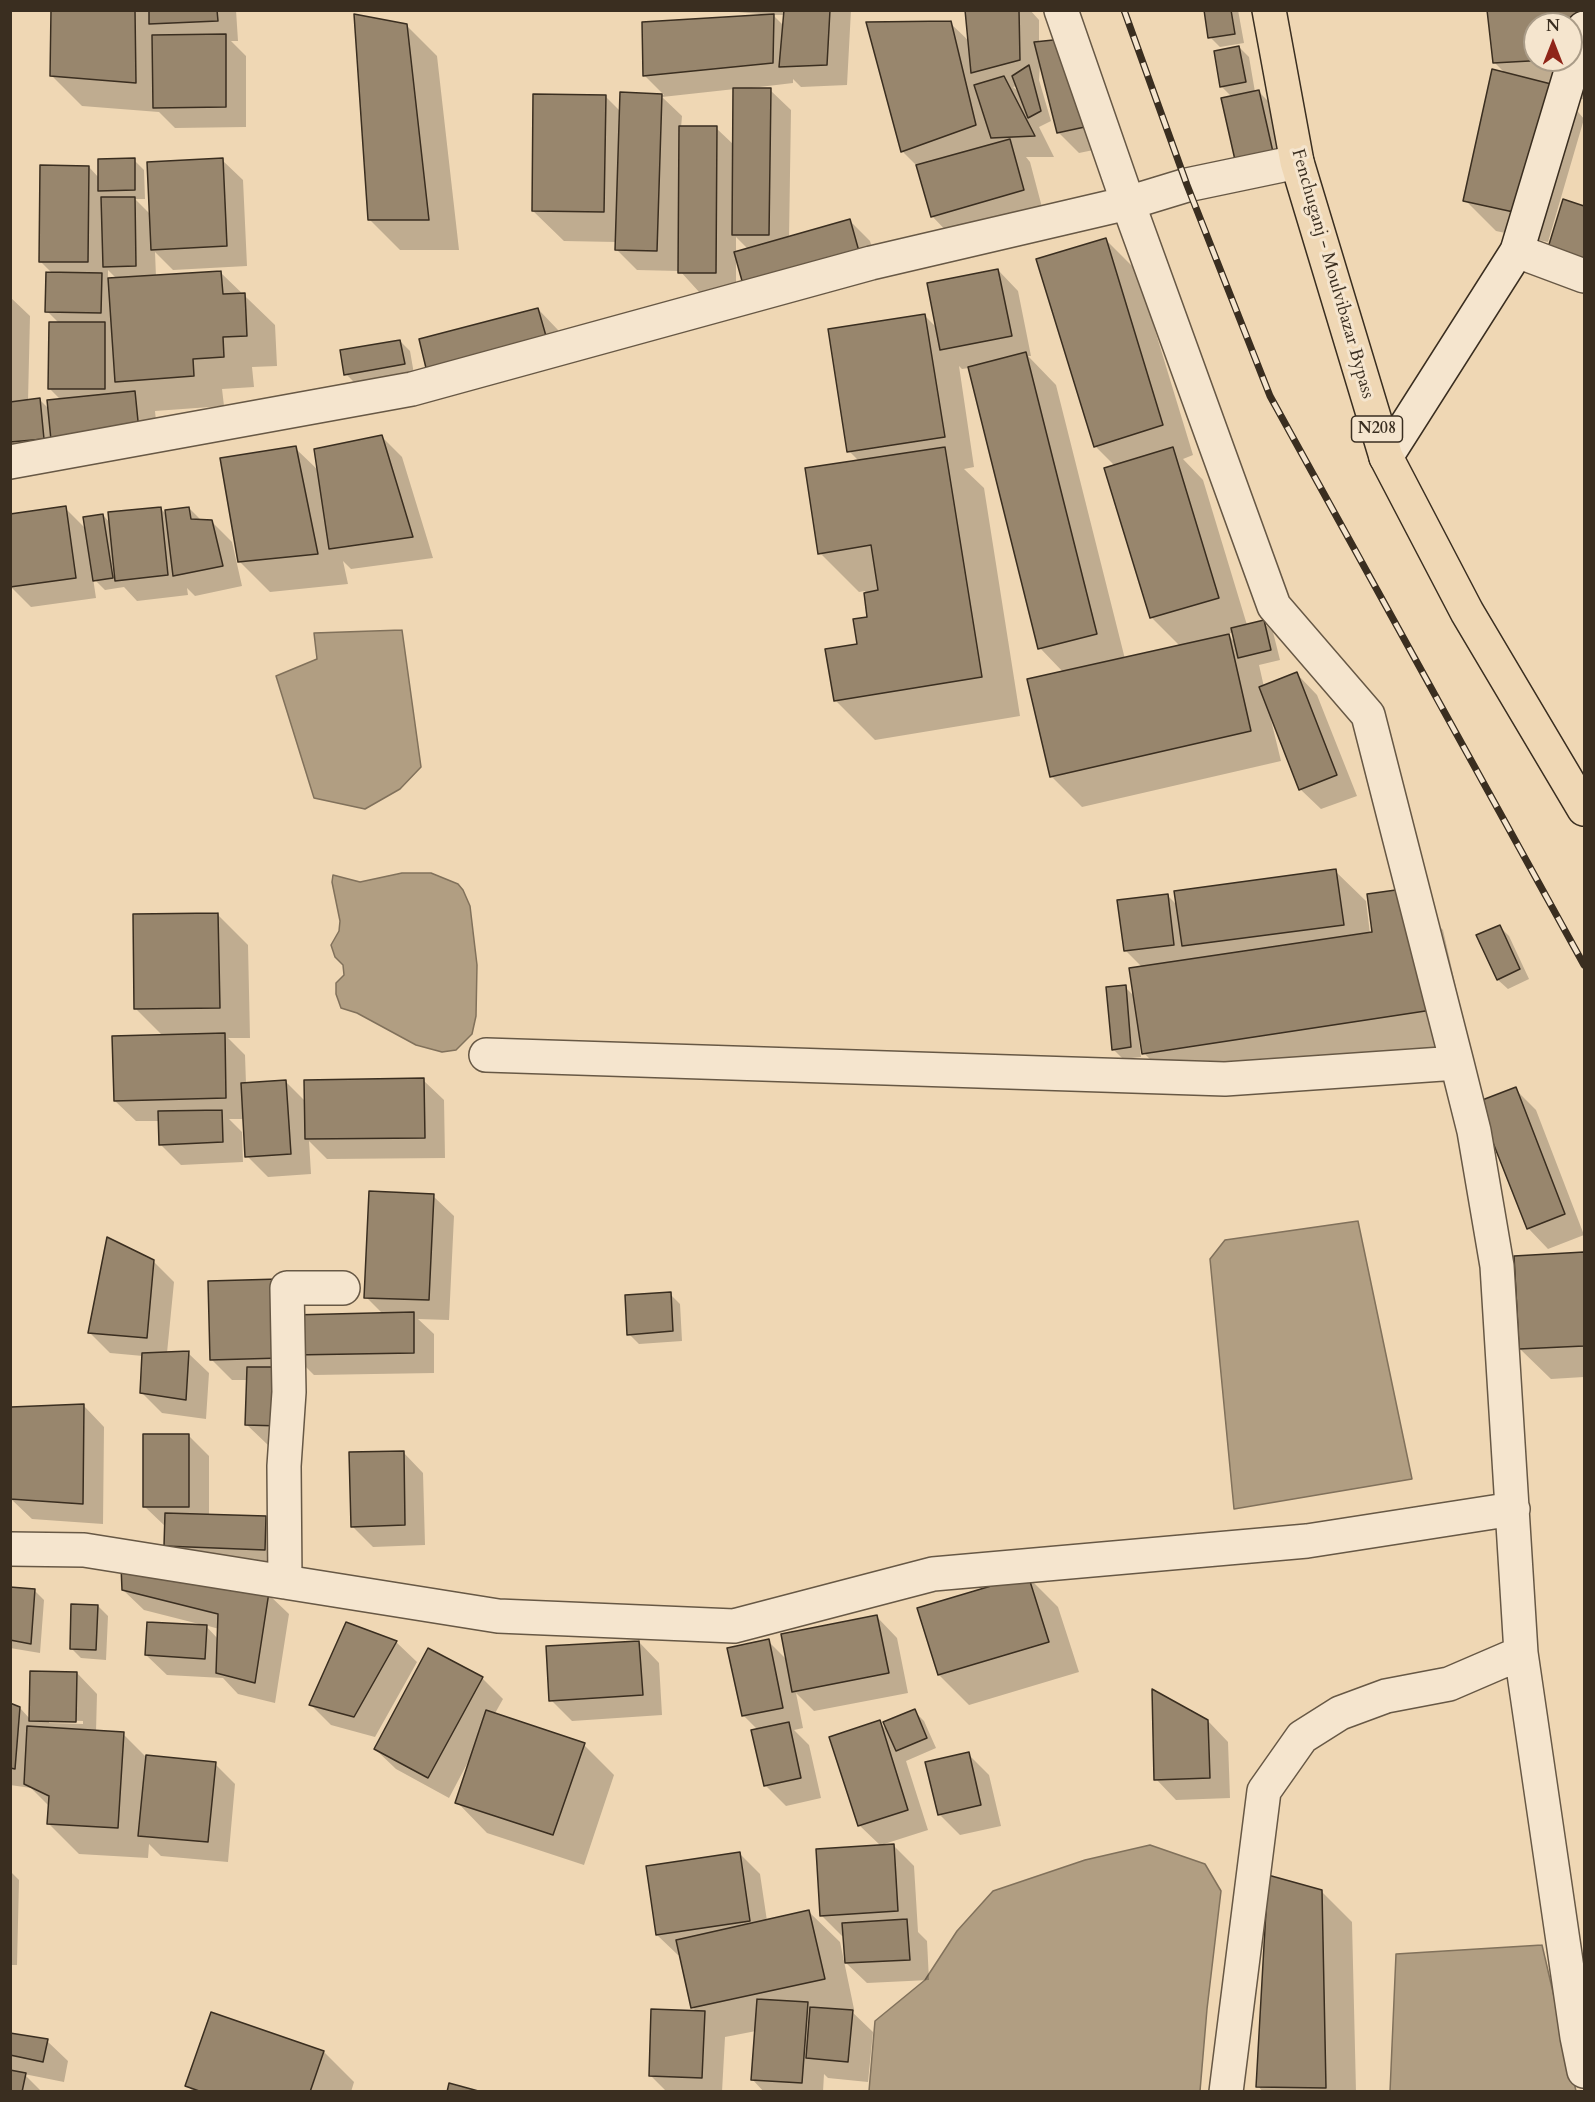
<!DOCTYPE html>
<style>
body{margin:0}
#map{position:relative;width:1595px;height:2102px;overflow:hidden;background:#efd7b4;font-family:Cardo,serif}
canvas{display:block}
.frame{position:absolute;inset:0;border:12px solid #3a2e20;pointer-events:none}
.north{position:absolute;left:1523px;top:12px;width:60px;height:60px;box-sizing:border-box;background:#f5e5ce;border:2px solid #aa9c88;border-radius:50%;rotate:0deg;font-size:16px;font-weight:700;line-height:24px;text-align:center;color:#3a2e20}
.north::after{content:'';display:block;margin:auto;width:21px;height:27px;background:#8f2418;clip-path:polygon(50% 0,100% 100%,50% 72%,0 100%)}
</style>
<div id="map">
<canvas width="1595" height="2102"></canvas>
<div class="frame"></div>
<div class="north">N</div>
</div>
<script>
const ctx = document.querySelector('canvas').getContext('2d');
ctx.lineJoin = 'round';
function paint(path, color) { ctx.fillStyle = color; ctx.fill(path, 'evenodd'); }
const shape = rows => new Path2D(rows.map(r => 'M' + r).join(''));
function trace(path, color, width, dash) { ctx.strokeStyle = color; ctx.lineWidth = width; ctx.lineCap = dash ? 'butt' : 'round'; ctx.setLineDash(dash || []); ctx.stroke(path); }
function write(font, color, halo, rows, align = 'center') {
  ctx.font = font + ' Cardo,serif'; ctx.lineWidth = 6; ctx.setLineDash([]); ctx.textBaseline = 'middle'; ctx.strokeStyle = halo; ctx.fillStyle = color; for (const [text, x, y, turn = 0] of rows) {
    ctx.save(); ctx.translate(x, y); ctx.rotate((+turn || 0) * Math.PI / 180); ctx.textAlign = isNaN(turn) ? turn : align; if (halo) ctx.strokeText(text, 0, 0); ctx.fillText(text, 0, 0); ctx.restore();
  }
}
const water = shape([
 [402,630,421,767,400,789,365,809,314,798,276,676,317,659,314,633,402,630],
 [402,873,431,873,458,884,463,890,470,906,477,965,476,1016,472,1034,456,1050,442,1052,416,1045,357,1013,341,1008,336,994,336,983,344,975,343,965,335,957,331,945,339,931,340,921,332,882,333,875,360,882,402,873],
 [1358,1221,1412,1479,1234,1509,1210,1259,1225,1240,1358,1221],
 [1150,1845,1205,1864,1221,1891,1207,2009,1200,2091,869,2091,875,2021,925,1980,957,1931,993,1891,1085,1860,1150,1845],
 [1542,1945,1576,2091,1390,2092,1396,1954,1542,1945]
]);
const shadow = shape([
 [53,10,236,10,238,41,231,41,246,56,246,127,175,128,159,112,82,106,52,76],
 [716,10,783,10,784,14,786,10,851,10,847,85,801,87,793,79,793,83,751,88,751,90,770,90,791,110,789,238,850,221,870,241,880,275,736,256,736,293,700,293,680,271,637,270,617,250,617,242,564,241,533,211,605,96,621,112,621,94,664,95,645,76,760,16,760,14],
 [773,15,785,15,784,26],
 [735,89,734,145,716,128,681,128,682,116,662,97],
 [736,237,748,249,736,253],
 [967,10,1030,10,1039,20,1039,43,1113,146,1079,153,1058,132,1040,64,1039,80,1051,121,1039,127,1054,157,1026,157,1030,162,1043,211,952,237,932,216,918,167,902,151,950,23,970,42],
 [1017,86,1021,94,1013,87],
 [1205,10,1238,10,1244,43,1220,47,1210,37],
 [1488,10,1584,10,1584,99,1568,100,1584,119,1548,242,1496,231,1465,200,1506,74,1494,62],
 [1535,24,1571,24,1571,60,1535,60],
 [406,25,437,56,459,250,400,250,370,220],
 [1239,47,1249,57,1255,92,1258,91,1279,112,1293,172,1257,180,1232,97,1221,86],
 [134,160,144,170,145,199,135,199,151,215,222,160,243,180,247,266,173,270,155,252,156,277,221,273,275,325,277,366,252,367,254,387,222,389,224,406,155,411,159,451,10,464,10,297,30,316,28,401,40,400,50,410,61,400,49,388,59,323,47,311,53,274,40,261,89,167,99,178],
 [108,270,117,279,108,280],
 [1564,201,1584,207,1584,276],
 [1106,240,1137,271,1193,455,1183,459,1203,480,1247,625,1263,622,1273,632,1280,660,1259,665,1264,687,1297,674,1317,695,1357,796,1321,809,1300,789,1273,719,1271,720,1281,761,1082,807,1051,776,1064,673,1040,648,969,368,962,369,959,366,974,467,964,469,984,488,1020,716,875,740,835,700,869,618,865,591,859,592,820,553,859,461,849,451,925,316,937,328,998,270,1018,291,1031,356,1028,356,1056,385,1125,659,1180,646,1151,617,1115,466,1095,446],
 [1234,632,1236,643,1227,634],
 [538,309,558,330,565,357,448,388,428,367],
 [400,341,410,351,414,374,356,384,346,374],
 [381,436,402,457,433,558,351,569,343,561,348,584,270,592,237,559,295,448,319,471],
 [65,508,86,529,103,515,110,523,160,508,167,515,189,508,202,521,212,522,232,542,242,586,195,596,187,588,188,595,137,601,124,587,105,590,93,578,96,598,31,607,10,586],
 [1335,871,1366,901,1370,934,1374,933,1403,890,1443,930,1470,1049,1183,1093,1144,1053,1142,1040,1139,1040,1141,1057,1123,1059,1113,1049,1125,987,1135,997,1142,967,1125,950,1167,895,1178,906],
 [217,914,248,945,250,1038,228,1038,245,1055,246,1084,286,1082,306,1102,423,1080,444,1100,445,1158,327,1159,309,1141,311,1174,268,1177,247,1156,245,1119,229,1119,242,1132,243,1162,181,1165,160,1144,160,1121,136,1121,115,1101,163,1036,135,1008],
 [1499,926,1509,936,1529,979,1508,989,1498,980],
 [1515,1089,1536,1110,1584,1235,1548,1249,1528,1228],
 [433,1196,454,1216,449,1320,418,1319,434,1334,434,1373,314,1375,300,1361,301,1446,268,1445,247,1425,248,1380,232,1380,212,1360,299,1316,383,1314,366,1297],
 [1584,1254,1584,1377,1551,1379,1520,1349,1516,1257],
 [153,1261,174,1282,167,1353,188,1353,209,1373,206,1419,162,1413,142,1393,143,1356,110,1353,90,1333],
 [670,1294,680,1304,682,1341,639,1344,629,1334],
 [84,1406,104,1427,103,1524,32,1519,11,1499],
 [188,1435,209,1456,209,1516,266,1518,286,1538,285,1570,186,1566,165,1546,166,1527,145,1507],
 [403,1452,423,1473,425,1545,373,1547,352,1526],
 [1028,1577,1058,1607,1079,1672,969,1705,939,1675],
 [10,1589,34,1590,44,1600,40,1653,10,1648],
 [123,1590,268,1594,289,1614,275,1703,238,1694,223,1678,167,1675,146,1655,203,1625,144,1610],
 [205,1625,219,1629,218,1639],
 [98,1606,108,1616,106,1660,81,1658,71,1648],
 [877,1617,897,1638,908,1693,814,1711,796,1693,803,1728,794,1730,809,1745,821,1798,786,1806,765,1785,758,1730,743,1715,768,1641,787,1660],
 [396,1642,417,1662,375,1737,331,1725,310,1704],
 [639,1642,659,1663,662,1715,572,1721,551,1700],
 [77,1673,97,1694,96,1732,123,1734,146,1757,215,1764,235,1784,228,1862,161,1856,149,1844,148,1858,79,1854,49,1824,50,1807,31,1788,10,1785,10,1705,20,1708,30,1719],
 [49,1720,83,1721,83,1724,49,1723],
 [482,1678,503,1699,494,1715,584,1745,614,1775,584,1865,487,1833,457,1802,470,1763,468,1762,449,1798,396,1769,375,1749],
 [914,1711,924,1721,936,1748,906,1761,928,1830,881,1845,893,1845,914,1866,918,1932,927,1941,929,1980,867,1983,846,1963,844,1936,842,1936,821,1915,881,1846,859,1825,879,1722,889,1732],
 [1208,1721,1228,1742,1230,1798,1176,1800,1156,1779],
 [968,1754,989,1775,1001,1826,960,1835,939,1814],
 [740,1854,760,1874,767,1921,809,1912,840,1942,854,2009,850,2010,873,2032,868,2082,828,2078,824,2074,823,2092,764,2092,752,2079,756,2031,725,2037,722,2092,667,2092,650,2075,697,2012,692,2007,681,1955,678,1955,657,1935],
 [10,1871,19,1880,17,1965,10,1965],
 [1321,1891,1352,1922,1356,2092,1263,2092,1258,2086],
 [10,2034,47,2041,68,2061,64,2082,24,2074,42,2092,10,2092],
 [324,2052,354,2082,351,2092,193,2092,187,2085]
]);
const building = shape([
 [51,10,135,10,136,83,50,76,51,10],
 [149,10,217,10,218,21,149,24,149,10],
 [784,10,830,10,827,65,779,67,784,10],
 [965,10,1019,10,1020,60,971,73,965,10],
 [1204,10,1231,10,1235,34,1208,38,1204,10],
 [1487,10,1579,10,1571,40,1571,24,1535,24,1535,60,1548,60,1493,63,1487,10],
 [354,14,407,24,429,220,368,220,354,14],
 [774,14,773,63,643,76,642,22,774,14],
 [951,21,976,125,901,152,866,22,951,21],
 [226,34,226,107,153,108,152,35,226,34],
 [1063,39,1094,125,1057,133,1034,42,1063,39],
 [1239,46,1246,82,1220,87,1214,51,1239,46],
 [1029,65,1041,111,1028,118,1012,76,1029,65],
 [1492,69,1555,85,1518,213,1463,201,1492,69],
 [1004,76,1035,136,991,138,974,85,1004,76],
 [733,88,771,88,769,235,732,235,733,88],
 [1259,90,1273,152,1235,160,1221,98,1259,90],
 [620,92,662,94,657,251,615,250,620,92],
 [533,94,606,95,604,212,532,211,533,94],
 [679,126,717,126,716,273,678,273,679,126],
 [1010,139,1024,190,931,217,916,165,1010,139],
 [135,158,135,190,98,191,98,159,135,158],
 [223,158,227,246,151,250,147,162,223,158],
 [40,165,89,166,88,262,39,262,40,165],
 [101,197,135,197,136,266,103,267,101,197],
 [1563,199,1584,206,1584,263,1547,251,1563,199],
 [850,219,860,255,744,288,734,252,850,219],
 [1106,238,1163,425,1094,447,1036,259,1106,238],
 [998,269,1012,336,940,350,927,283,998,269],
 [221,271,223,294,245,293,247,336,223,337,224,357,193,359,194,376,115,382,108,278,221,271],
 [46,272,102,273,101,313,45,312,46,272],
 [538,308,546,336,426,368,419,339,538,308],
 [925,314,945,437,847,452,828,329,925,314],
 [49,322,105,322,105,389,48,389,49,322],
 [400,340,405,364,344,375,340,350,400,340],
 [1026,352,1097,634,1038,649,968,367,1026,352],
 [135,391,139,431,51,440,47,400,135,391],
 [40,398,44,439,10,442,10,402,40,398],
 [382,435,413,537,329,549,314,449,382,435],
 [296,446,318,554,238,562,220,458,296,446],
 [945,447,982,677,834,701,825,649,857,644,853,619,867,617,864,593,878,590,871,545,818,554,805,468,945,447],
 [1173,447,1219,598,1150,618,1104,468,1173,447],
 [66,506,76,578,10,587,10,514,66,506],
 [161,507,168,575,115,581,108,512,161,507],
 [189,507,191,519,212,520,223,566,173,576,165,510,189,507],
 [103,514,113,578,93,581,83,517,103,514],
 [1264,620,1271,650,1238,658,1231,628,1264,620],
 [1229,634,1251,731,1050,777,1027,679,1229,634],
 [1297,672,1337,775,1299,790,1259,687,1297,672],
 [1336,869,1344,925,1182,946,1174,891,1336,869],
 [1403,889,1432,1010,1142,1054,1129,968,1372,932,1367,894,1403,889],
 [1168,894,1174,945,1124,951,1117,900,1168,894],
 [218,913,220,1008,134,1009,133,914,218,913],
 [1500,925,1520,969,1497,980,1476,935,1500,925],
 [1126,985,1131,1047,1112,1050,1106,987,1126,985],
 [225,1033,226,1098,114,1101,112,1036,225,1033],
 [424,1078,425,1138,305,1139,304,1080,424,1078],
 [286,1080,291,1154,245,1157,241,1083,286,1080],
 [1516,1087,1565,1214,1527,1229,1477,1102,1516,1087],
 [222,1110,223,1142,159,1145,158,1111,222,1110],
 [369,1191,434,1194,429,1300,364,1298,369,1191],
 [107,1237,154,1260,147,1338,88,1333,107,1237],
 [1584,1252,1584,1346,1519,1349,1514,1256,1584,1252],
 [279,1279,281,1358,210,1360,208,1281,279,1279],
 [671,1292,673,1331,627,1335,625,1295,671,1292],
 [414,1312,414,1353,292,1355,291,1315,414,1312],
 [189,1351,186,1400,140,1393,142,1353,189,1351],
 [247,1367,283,1367,281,1426,245,1425,247,1367],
 [84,1404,83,1504,10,1499,11,1407,84,1404],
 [143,1434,189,1434,189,1507,143,1507,143,1434],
 [404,1451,405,1525,351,1527,349,1452,404,1451],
 [165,1513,266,1516,265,1550,164,1546,165,1513],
 [121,1566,269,1592,255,1683,216,1673,218,1614,122,1590,121,1566],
 [1028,1575,1049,1642,938,1675,917,1608,1028,1575],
 [10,1587,35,1589,31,1644,10,1640,10,1587],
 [71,1604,98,1605,96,1650,70,1649,71,1604],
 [877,1615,889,1673,792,1692,781,1634,877,1615],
 [147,1622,207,1625,205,1659,145,1655,147,1622],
 [346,1622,397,1641,354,1717,309,1705,346,1622],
 [769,1639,783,1708,742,1716,727,1648,769,1639],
 [639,1641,643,1695,549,1701,546,1646,639,1641],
 [428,1648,483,1677,428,1778,374,1749,428,1648],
 [30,1671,77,1672,76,1722,29,1721,30,1671],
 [1152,1689,1208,1720,1210,1778,1154,1780,1152,1689],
 [10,1703,20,1707,15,1769,10,1768,10,1703],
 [915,1709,927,1738,896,1751,883,1722,915,1709],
 [486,1710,585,1743,553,1835,455,1803,486,1710],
 [880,1720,908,1810,858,1826,829,1737,880,1720],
 [789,1722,801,1778,764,1786,751,1730,789,1722],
 [27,1726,124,1732,118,1828,47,1824,49,1796,24,1784,27,1726],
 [969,1752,981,1805,938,1815,925,1762,969,1752],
 [146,1755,216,1762,208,1842,138,1836,146,1755],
 [894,1844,898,1911,820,1916,816,1849,894,1844],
 [740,1852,750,1921,656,1935,646,1866,740,1852],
 [1268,1875,1322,1890,1326,2088,1256,2087,1268,1875],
 [809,1910,825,1979,691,2008,676,1940,809,1910],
 [907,1919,910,1960,845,1963,842,1923,907,1919],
 [757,1999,808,2002,802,2083,751,2080,757,1999],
 [810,2007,853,2010,848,2062,806,2058,810,2007],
 [651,2009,705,2011,702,2078,649,2076,651,2009],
 [211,2012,324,2051,310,2092,202,2092,185,2086,211,2012],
 [10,2033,48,2039,43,2062,10,2055,10,2033],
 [10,2070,26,2073,22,2092,10,2092,10,2070],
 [449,2083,482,2092,447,2092,449,2083]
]);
const street = shape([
 [1061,10,1128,203,1274,606,1368,715,1457,1063,1474,1131,1497,1266,1521,1653,1577,2037,1584,2071],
 [1517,251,1584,276],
 [10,462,412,389,871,263,1128,203,1187,185,1297,162],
 [486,1055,1225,1079,1457,1063],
 [10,1549,84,1550,498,1616,734,1626,933,1574,1307,1541,1513,1509],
 [285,1582,284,1466,289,1392,287,1288,343,1288],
 [1226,2092,1264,1791,1302,1737,1340,1713,1386,1696,1449,1684,1521,1653]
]);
const secondary = shape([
 [1386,457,1517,251,1584,28]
]);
const highway = shape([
 [1269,10,1297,162,1386,457,1467,612,1584,809]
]);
const rail = shape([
 [1124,10,1187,185,1270,396,1584,965]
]);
const shields = [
 [1377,429,51]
];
const shieldNames = [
 ["N208",1377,429]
];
const streetNames = [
 ["Fenchuganj - Moulvibazar Bypass",1332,274,74]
];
paint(water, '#b19e82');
trace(water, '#81715b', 1.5);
paint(shadow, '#0003');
paint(building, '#98866d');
trace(building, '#3a2e20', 1.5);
trace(street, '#675845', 36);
trace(secondary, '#3a2e20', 36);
trace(highway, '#3a2e20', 36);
trace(street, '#f5e5ce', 33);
trace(secondary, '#f5e5ce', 33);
trace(highway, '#efd7b4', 33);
trace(rail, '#3a2e20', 7);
trace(rail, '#f5e5ce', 4.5, [14]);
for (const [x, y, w] of shields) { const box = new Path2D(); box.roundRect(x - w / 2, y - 13, w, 26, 4.5); ctx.fillStyle = '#f5e5ce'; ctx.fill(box); trace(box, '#3a2e20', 1.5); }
write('bold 16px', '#3a2e20', null, shieldNames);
write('18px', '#3a2e20', '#f5e5ce', streetNames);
</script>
